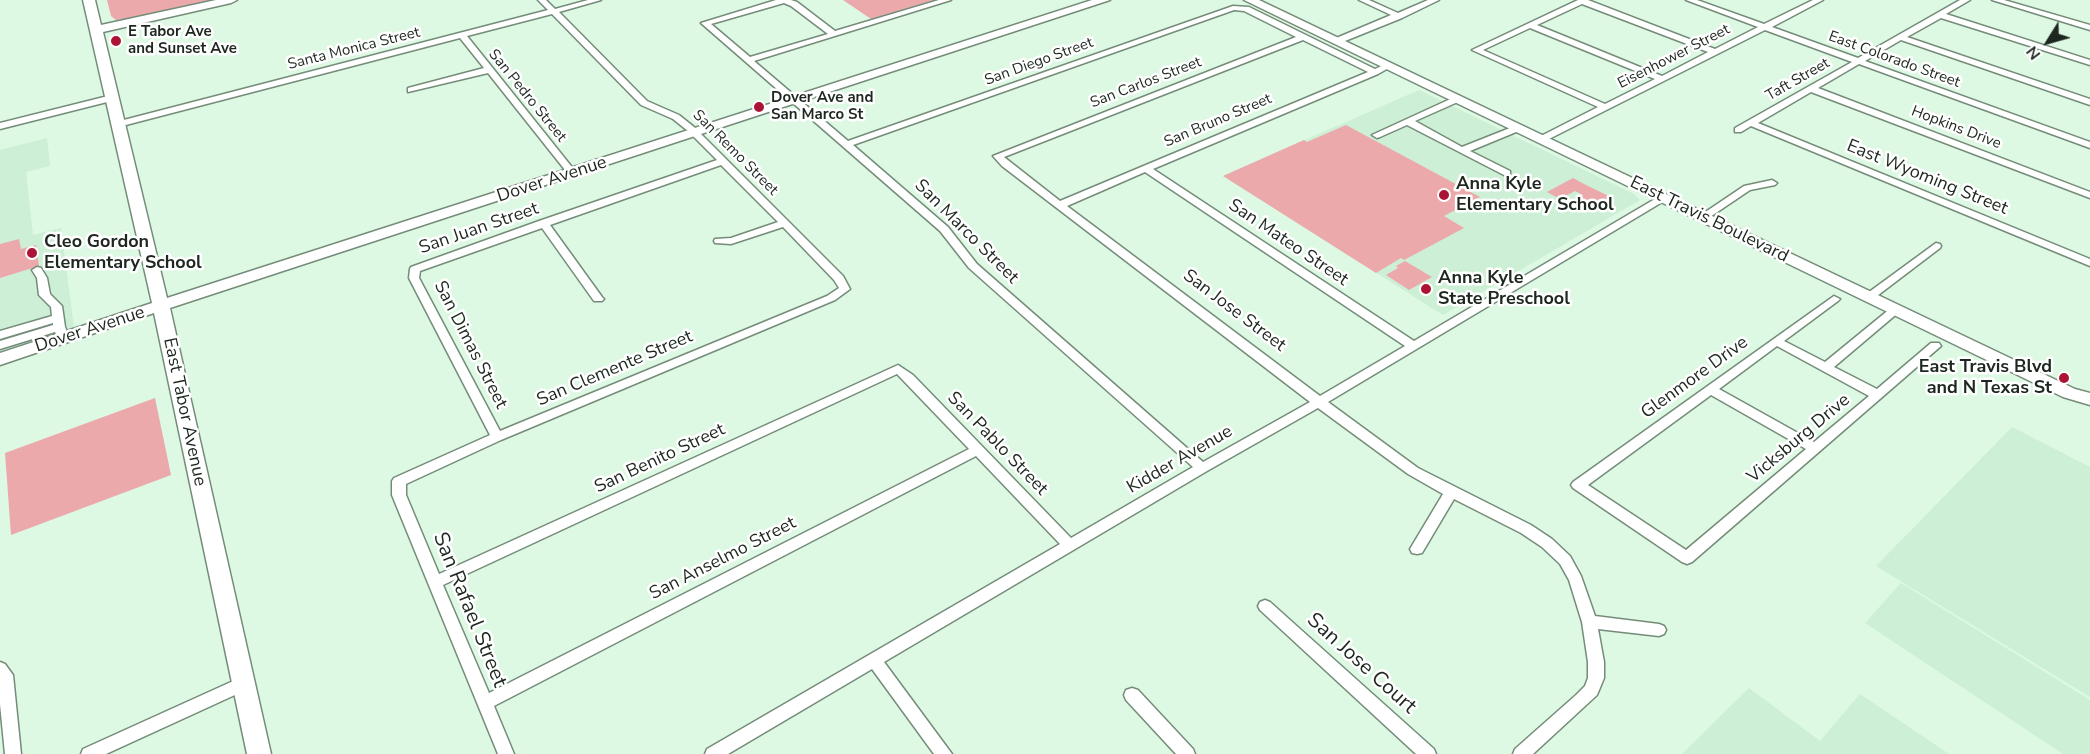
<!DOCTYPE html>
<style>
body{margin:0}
#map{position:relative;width:2090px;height:754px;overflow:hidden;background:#ddf8e3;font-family:"Nunito Sans",sans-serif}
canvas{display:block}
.north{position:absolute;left:2018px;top:12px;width:60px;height:60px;-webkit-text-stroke:4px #fff;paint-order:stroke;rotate:233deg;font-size:16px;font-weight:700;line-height:24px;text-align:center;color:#1d271f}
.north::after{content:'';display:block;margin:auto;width:21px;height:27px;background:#1d271f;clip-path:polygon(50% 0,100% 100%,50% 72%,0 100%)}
</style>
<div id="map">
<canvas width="2090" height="754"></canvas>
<div class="north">N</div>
</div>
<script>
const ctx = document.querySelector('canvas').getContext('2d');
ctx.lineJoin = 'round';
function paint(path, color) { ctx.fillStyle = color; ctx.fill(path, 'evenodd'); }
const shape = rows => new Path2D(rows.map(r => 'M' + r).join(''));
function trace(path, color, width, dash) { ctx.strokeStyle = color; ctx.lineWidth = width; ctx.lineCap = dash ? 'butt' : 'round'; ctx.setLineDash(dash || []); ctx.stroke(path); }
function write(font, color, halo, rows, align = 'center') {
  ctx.font = font + ' "Nunito Sans",sans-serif'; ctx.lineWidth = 5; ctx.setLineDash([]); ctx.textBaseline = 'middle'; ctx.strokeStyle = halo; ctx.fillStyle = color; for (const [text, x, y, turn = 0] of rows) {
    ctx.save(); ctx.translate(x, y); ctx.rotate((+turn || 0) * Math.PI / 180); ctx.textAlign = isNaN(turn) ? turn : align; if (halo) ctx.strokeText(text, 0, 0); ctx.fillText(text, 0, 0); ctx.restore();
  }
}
const built = shape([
 [1419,90,1634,194,1640,200,1443,315,1223,176],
 [47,138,50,166,26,172,33,235,61,228,74,328,0,352,0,150],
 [2012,427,2090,467,2090,697,1876,566],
 [1901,583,2090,700,2090,754,2063,754,1865,623],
 [1749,688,1820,741,1860,694,1949,754,1682,754]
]);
const green = shape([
 [107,0,212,0,130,19,116,20,111,16],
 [843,0,935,0,871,19],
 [1346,125,1480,197,1444,216,1464,228,1404,260,1401,258,1376,273,1223,176,1304,140,1307,142],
 [1573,178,1586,185,1613,198,1584,204,1575,200,1583,195,1575,191,1560,199,1547,192],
 [19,239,21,249,36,245,39,266,0,278,0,244],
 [1405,261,1432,277,1409,290,1386,275,1398,268,1396,266],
 [155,398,171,475,11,535,5,453]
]);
const street = shape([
 [538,0,546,0,555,9,588,0,601,0,559,12,647,101,679,115,694,127,843,276,850,289,835,300,501,440,406,484,406,495,439,574,898,365,913,375,1071,538,1193,467,969,268,940,231,701,23,776,0,791,0,797,2,835,31,939,0,951,0,754,61,848,141,1233,6,1249,7,1375,69,1388,63,1392,66,1378,74,1153,169,1414,341,1660,196,1664,195,1669,198,1328,402,1418,468,1531,525,1552,539,1570,556,1581,576,1595,616,1659,624,1664,626,1666,630,1664,634,1659,636,1598,629,1604,662,1604,678,1597,695,1533,754,1513,754,1515,749,1576,695,1585,686,1588,678,1588,662,1582,622,1569,580,1560,564,1542,547,1521,533,1454,499,1422,553,1417,554,1412,553,1410,549,1443,494,1408,474,1318,408,1207,471,884,662,952,754,934,754,872,669,728,754,705,754,707,749,1060,544,976,456,494,706,514,754,498,754,392,495,392,481,394,478,490,435,409,278,410,269,411,267,539,221,717,160,688,131,673,119,641,105,552,14,467,36,575,171,575,175,569,175,488,73,408,92,408,88,484,68,460,38,122,126,119,127,114,124,116,122,548,10,538,0],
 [784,3,791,6,828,34,750,57,711,24,784,3],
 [1234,10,1244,11,1296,37,993,156,1002,166,1310,402,1203,462,977,264,948,227,853,145,1234,10],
 [1303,40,1368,72,1060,201,1004,157,1303,40],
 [721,165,778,222,731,238,715,239,714,241,715,243,731,244,783,227,834,280,839,288,827,296,500,431,419,278,420,271,542,228,594,301,602,301,604,299,602,297,550,225,721,165],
 [1145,172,1405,346,1320,396,1067,206,1145,172],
 [897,374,969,449,489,693,443,585,897,374],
 [1359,0,1369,0,1398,13,1428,0,1439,0,1402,18,1340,43,1334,43,1334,39,1391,15,1359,0],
 [1578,0,1588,0,1715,49,1758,27,1686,0,1697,0,1764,24,1813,0,1823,0,1772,27,1858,58,1960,0,1970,0,1946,14,2090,60,2090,65,1941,18,1907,37,2090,99,2090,105,1901,40,1865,61,2090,142,2090,148,1859,64,1818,88,2090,192,2090,198,1811,92,1758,123,2090,259,2090,266,1751,126,1741,132,1735,132,1735,128,1852,62,1765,30,1545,141,1539,141,1539,137,1598,107,1472,50,1578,0],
 [1582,4,1708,52,1662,76,1537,25,1582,4],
 [1530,28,1655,79,1605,104,1483,50,1530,28],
 [1992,0,2004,0,2090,25,2090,30,1992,0],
 [112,95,115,96,115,100,0,129,0,123,112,95],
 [1457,96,1461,99,1460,101,1415,121,1462,147,1515,126,1521,126,1521,130,1470,151,1510,171,1510,175,1504,175,1407,125,1380,137,1377,138,1372,135,1457,96],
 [1772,180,1777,183,1775,185,1750,190,1707,219,1699,219,1698,217,1744,186,1772,180],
 [1936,243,1940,244,1941,246,1940,248,1873,299,1865,299,1863,297,1865,295,1936,243],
 [37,267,41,268,47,278,50,294,62,306,65,327,70,338,68,341,60,341,55,332,0,349,0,341,53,325,53,323,0,339,0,331,52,316,51,307,39,295,37,278,32,270,37,267],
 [1834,296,1840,299,1838,301,1784,341,1825,362,1891,308,1899,308,1901,310,1899,312,1834,367,1877,389,1931,343,1939,343,1941,346,1692,562,1687,564,1682,562,1573,488,1571,485,1573,482,1834,296],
 [1777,346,1869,396,1814,442,1719,389,1777,346],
 [1711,395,1806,449,1686,550,1588,485,1711,395],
 [1265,600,1270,602,1434,749,1436,754,1416,754,1260,610,1258,606,1260,602,1265,600],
 [0,662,5,664,13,675,21,754,5,754,0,704,0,662],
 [242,677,248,679,250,684,248,689,106,754,81,754,83,749,242,677],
 [1132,688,1138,690,1193,749,1195,754,1176,754,1126,700,1124,695,1126,690,1132,688]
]);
const secondary = shape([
 [83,0,95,0,101,25,216,0,237,0,231,3,103,32,167,298,1092,0,1110,0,170,308,271,754,247,754,154,313,0,365,0,353,152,303,83,0],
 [1244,0,1259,0,2075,389,2090,393,2090,405,2063,397,1244,0]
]);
const markers = [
 [116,41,6,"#ab1435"],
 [759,107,6,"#ab1435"],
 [1444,195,6,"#ab1435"],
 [32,253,6,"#ab1435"],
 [1426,289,6,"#ab1435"],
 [2064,378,6,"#ab1435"]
];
const farPoinames = [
 ["E Tabor Ave",128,32],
 ["and Sunset Ave",128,49],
 ["Dover Ave and",771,98],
 ["San Marco St",771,115]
];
const farStreetnames = [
 ["Santa Monica Street",354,49,-14],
 ["Eisenhower Street",1674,57,-27],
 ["East Colorado Street",1894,60,20],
 ["San Diego Street",1039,62,-20],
 ["Taft Street",1798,80,-30],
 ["San Carlos Street",1146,83,-21],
 ["San Pedro Street",527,96,51],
 ["San Bruno Street",1218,121,-23],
 ["Hopkins Drive",1956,128,21],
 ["San Remo Street",735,153,45]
];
const streetNames = [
 ["East Wyoming Street",1927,178,22],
 ["Dover Avenue",552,180,-18],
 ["East Travis Boulevard",1709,220,26],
 ["San Juan Street",479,229,-19],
 ["San Marco Street",966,232,45],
 ["San Mateo Street",1288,243,34],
 ["San Jose Street",1234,311,37],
 ["Dover Avenue",90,330,-18],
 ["San Dimas Street",470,345,63],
 ["San Clemente Street",615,369,-23],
 ["Glenmore Drive",1695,378,-36],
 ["East Tabor Avenue",184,412,78],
 ["Vicksburg Drive",1799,439,-40],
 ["San Pablo Street",997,444,46],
 ["San Benito Street",660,459,-25],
 ["Kidder Avenue",1180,460,-30],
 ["San Anselmo Street",723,559,-27]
];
const poiNames = [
 ["Anna Kyle",1456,185],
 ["Elementary School",1456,206],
 ["Cleo Gordon",44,243],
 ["Elementary School",44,264],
 ["Anna Kyle",1438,279],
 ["State Preschool",1438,300],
 ["East Travis Blvd",2052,368,"right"],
 ["and N Texas St",2052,389,"right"]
];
const nearStreetnames = [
 ["San Rafael Street",469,610,68],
 ["San Jose Court",1361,664,42]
];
paint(built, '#cdefd5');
paint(green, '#eca9ab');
trace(street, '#748c79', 3);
trace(secondary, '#748c79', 3);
paint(street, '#fff');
paint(secondary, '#fff');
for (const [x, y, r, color] of markers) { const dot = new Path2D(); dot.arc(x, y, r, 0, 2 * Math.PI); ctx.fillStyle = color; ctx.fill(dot); trace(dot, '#fff', 2); }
write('bold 15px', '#1d271f', '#fff', farPoinames, 'left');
write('15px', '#1d271f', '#fff', farStreetnames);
write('18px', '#1d271f', '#fff', streetNames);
write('bold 18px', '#1d271f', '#fff', poiNames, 'left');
write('21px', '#1d271f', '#fff', nearStreetnames);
</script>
